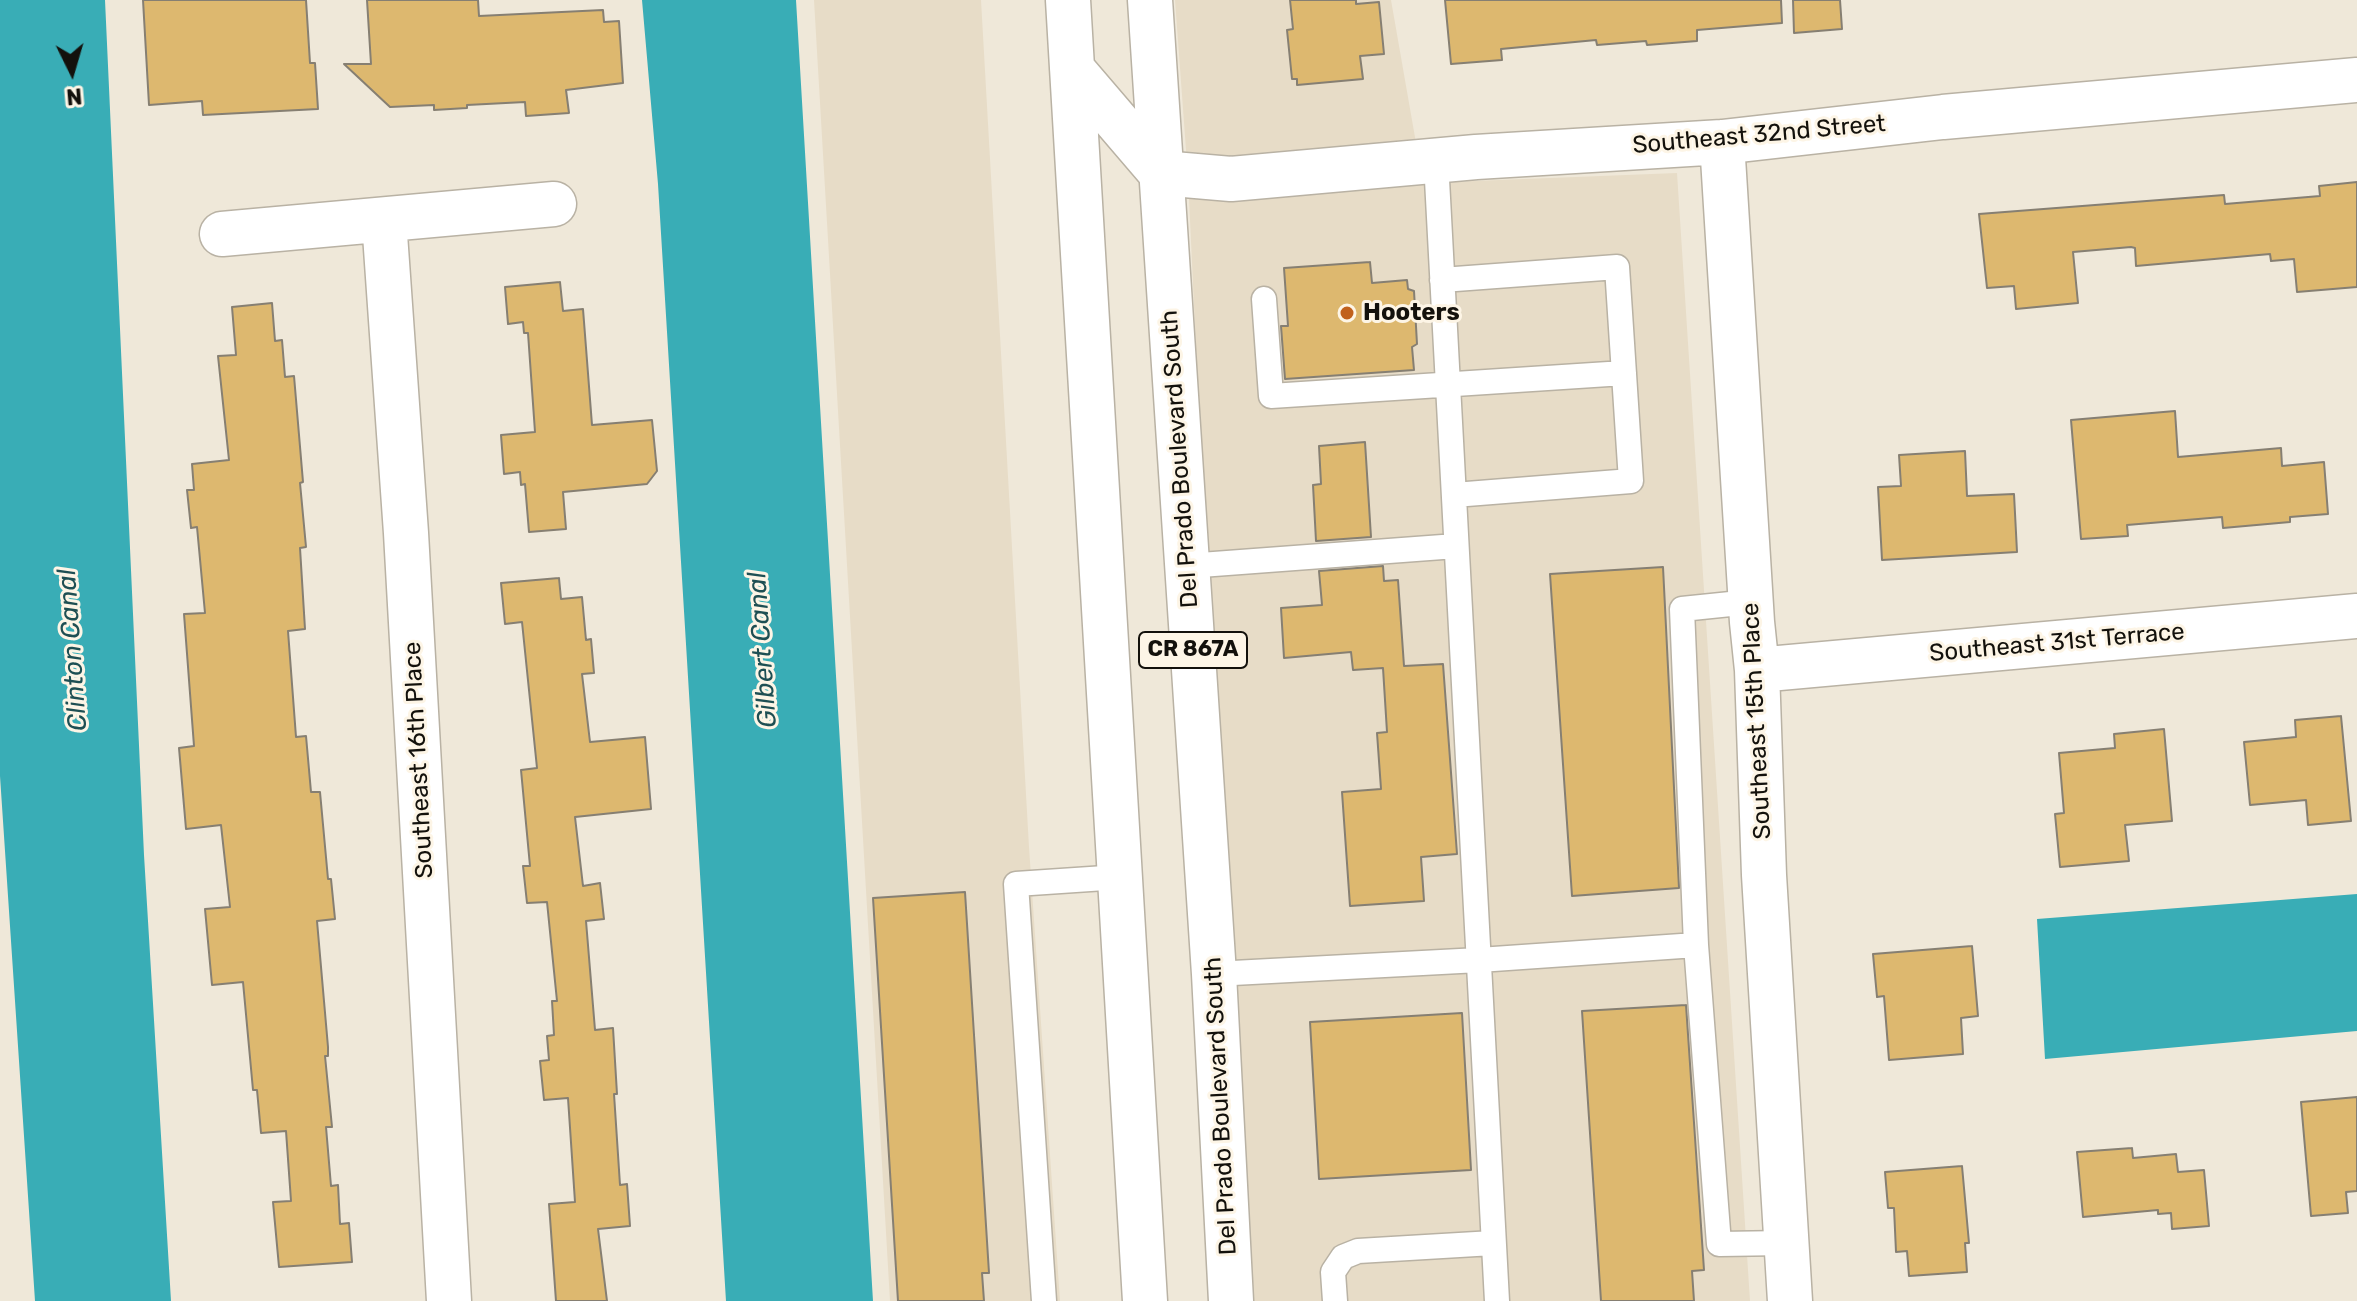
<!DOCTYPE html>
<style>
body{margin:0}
#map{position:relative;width:2357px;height:1301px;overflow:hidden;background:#efe8d9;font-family:Rubik,sans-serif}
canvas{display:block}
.north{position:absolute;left:32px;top:32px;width:80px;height:80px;-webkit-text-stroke:6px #fdf5e6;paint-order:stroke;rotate:175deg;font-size:22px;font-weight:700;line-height:32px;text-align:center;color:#13110c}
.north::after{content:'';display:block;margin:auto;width:28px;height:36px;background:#13110c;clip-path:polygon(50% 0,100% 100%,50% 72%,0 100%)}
</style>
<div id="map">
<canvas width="2357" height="1301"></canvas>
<div class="north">N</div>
</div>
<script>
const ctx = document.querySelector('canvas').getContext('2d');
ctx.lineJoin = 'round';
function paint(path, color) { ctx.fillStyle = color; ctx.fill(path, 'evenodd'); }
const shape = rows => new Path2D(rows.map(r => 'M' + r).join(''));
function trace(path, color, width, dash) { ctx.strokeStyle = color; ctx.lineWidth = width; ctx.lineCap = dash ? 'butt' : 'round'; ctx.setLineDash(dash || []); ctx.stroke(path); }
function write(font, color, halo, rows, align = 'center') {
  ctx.font = font + ' Rubik,sans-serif'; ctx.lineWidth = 6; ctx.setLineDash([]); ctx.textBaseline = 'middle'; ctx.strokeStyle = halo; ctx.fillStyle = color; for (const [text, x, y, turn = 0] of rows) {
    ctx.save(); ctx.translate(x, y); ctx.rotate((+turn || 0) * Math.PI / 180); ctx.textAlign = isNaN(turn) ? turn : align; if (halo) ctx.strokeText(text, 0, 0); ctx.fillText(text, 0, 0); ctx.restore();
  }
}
const built = shape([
 [814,0,981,0,1029,847,1060,1301,890,1301],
 [1175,0,1391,0,1423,183,1677,173,1750,1301,1251,1301,1204,519,1188,177]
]);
const water = shape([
 [0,0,105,0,144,855,171,1301,35,1301,0,776],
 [642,0,796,0,873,1301,726,1301,658,184],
 [2357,894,2357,1031,2045,1059,2037,919]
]);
const building = shape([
 [143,0,306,0,310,63,315,63,318,109,203,115,202,101,149,105,143,0],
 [367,0,478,0,479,16,603,10,604,22,619,21,623,83,566,90,569,113,526,116,525,102,467,105,467,108,434,110,434,105,390,107,344,64,371,64,367,0],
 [1290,0,1356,0,1356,4,1379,2,1384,54,1360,56,1363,79,1297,85,1297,79,1292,79,1287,30,1293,29,1290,0],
 [1445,0,1781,0,1782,23,1697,30,1697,41,1647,45,1646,41,1597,45,1596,40,1501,49,1502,60,1451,64,1445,0],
 [1793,0,1840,0,1842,29,1794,33,1793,0],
 [2357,182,2357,287,2297,292,2294,259,2271,261,2270,254,2136,266,2135,248,2131,247,2073,252,2078,303,2016,309,2014,286,1987,288,1979,214,2224,195,2225,204,2320,196,2319,186,2357,182],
 [1370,262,1372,283,1407,280,1408,289,1414,291,1417,344,1412,347,1414,370,1285,379,1281,326,1288,326,1284,268,1370,262],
 [560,282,563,311,583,309,592,425,652,420,657,471,647,484,563,492,566,529,529,532,525,484,521,485,520,472,504,474,501,435,535,432,528,333,524,333,523,322,508,324,505,287,560,282],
 [272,303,275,341,282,340,285,377,294,376,303,482,300,483,306,547,300,548,305,629,288,631,296,737,306,736,311,792,320,792,328,879,331,879,335,919,317,921,328,1047,328,1056,325,1056,332,1127,326,1127,331,1186,338,1185,340,1224,349,1223,352,1262,279,1267,273,1202,291,1201,286,1131,261,1133,257,1090,253,1090,243,982,212,985,205,909,230,907,221,825,186,829,179,748,194,746,184,614,205,613,197,527,191,528,187,490,194,490,192,464,229,460,218,356,236,355,232,307,272,303],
 [2175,411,2178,457,2281,448,2282,466,2324,462,2328,514,2290,517,2290,522,2223,528,2222,517,2127,525,2128,536,2081,539,2071,420,2175,411],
 [1365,442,1371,537,1316,541,1313,485,1321,484,1319,446,1365,442],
 [1965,451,1967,496,2014,494,2017,552,1882,560,1878,487,1901,486,1899,455,1965,451],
 [1383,566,1384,581,1398,580,1404,666,1443,664,1457,854,1421,857,1424,901,1350,906,1342,792,1381,789,1377,733,1387,732,1383,668,1353,670,1351,652,1284,658,1281,608,1322,605,1319,571,1383,566],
 [1663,567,1679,888,1572,896,1550,574,1663,567],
 [559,578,561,599,582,597,586,640,591,639,594,673,582,674,590,742,645,737,651,809,575,817,583,886,600,883,604,919,586,921,595,1030,613,1028,617,1094,614,1094,620,1185,627,1184,630,1226,598,1229,607,1301,556,1301,549,1204,575,1202,568,1098,544,1100,540,1061,549,1060,547,1036,554,1035,552,1001,557,1001,547,902,527,903,523,866,530,866,521,770,537,768,522,622,505,624,501,583,559,578],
 [2341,716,2351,821,2308,825,2306,800,2250,805,2244,742,2296,737,2295,720,2341,716],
 [2164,729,2172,821,2125,825,2129,861,2060,867,2055,814,2064,813,2059,753,2115,748,2114,734,2164,729],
 [965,892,989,1273,982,1273,984,1301,898,1301,873,898,965,892],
 [1972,946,1978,1016,1961,1018,1963,1054,1889,1060,1884,996,1877,997,1873,954,1972,946],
 [1686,1005,1704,1270,1692,1271,1694,1301,1601,1301,1582,1011,1686,1005],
 [1462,1013,1471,1170,1319,1179,1310,1022,1462,1013],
 [2357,1097,2357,1191,2346,1192,2348,1213,2311,1216,2301,1102,2357,1097],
 [2132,1148,2133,1158,2176,1154,2178,1172,2204,1170,2209,1226,2172,1229,2171,1213,2158,1214,2158,1210,2083,1217,2077,1152,2132,1148],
 [1962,1166,1969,1243,1965,1243,1967,1272,1909,1276,1907,1251,1896,1252,1894,1208,1888,1208,1885,1172,1962,1166]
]);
const service = shape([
 [1436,161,1497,1301],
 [1442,280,1617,267,1631,481,1454,495],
 [1264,299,1271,396,1624,373],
 [1187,566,1456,546],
 [1696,945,1719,1244,1786,1243],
 [1214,974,1479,960,1696,945,1682,609,1750,602],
 [1044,1301,1016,884,1120,877],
 [1335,1301,1333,1272,1343,1257,1358,1251,1493,1243]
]);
const minor = shape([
 [1722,142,1752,622,1757,670,1764,875,1790,1301],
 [1161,173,1231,179,1476,157,1722,142,1943,117,2357,80],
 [384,220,406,533,449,1301],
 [222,234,554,204],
 [1757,670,2357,616]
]);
const primary = shape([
 [1068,0,1145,1301],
 [1150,0,1214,974,1231,1301],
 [1072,69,1161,173]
]);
const markers = [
 [1347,313,8,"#c1611d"]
];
const shields = [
 [1193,650,108]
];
const shieldNames = [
 ["CR 867A",1193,650]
];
const streetNames = [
 ["Southeast 32nd Street",1759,135,-5],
 ["Del Prado Boulevard South",1180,459,-94],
 ["Southeast 31st Terrace",2057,643,-5],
 ["Southeast 15th Place",1757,721,-93],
 ["Southeast 16th Place",419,760,-93],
 ["Del Prado Boulevard South",1221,1106,-93]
];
const poiNames = [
 ["Hooters",1363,313]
];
const waterNames = [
 ["Clinton Canal",73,650,-94],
 ["Gilbert Canal",763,650,-94]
];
paint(built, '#e7dcc7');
paint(water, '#39adb6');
paint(building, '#ddb86f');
trace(building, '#867f72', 2);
trace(service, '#b9b2a4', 27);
trace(minor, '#b9b2a4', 47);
trace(primary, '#b9b2a4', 47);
trace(service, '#fff', 24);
trace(minor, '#fff', 44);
trace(primary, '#fff', 44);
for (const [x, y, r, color] of markers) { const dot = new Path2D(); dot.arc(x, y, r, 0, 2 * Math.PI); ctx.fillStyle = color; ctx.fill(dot); trace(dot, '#fdf5e6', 3); }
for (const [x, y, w] of shields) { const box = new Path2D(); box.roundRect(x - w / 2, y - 18, w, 36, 6); ctx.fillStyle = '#fdf5e6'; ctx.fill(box); trace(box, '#13110c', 2); }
write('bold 22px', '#13110c', null, shieldNames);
write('24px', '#13110c', '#fdf5e6', streetNames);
write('bold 24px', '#13110c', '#fdf5e6', poiNames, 'left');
write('italic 26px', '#1e4f53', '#fdf5e6', waterNames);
</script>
